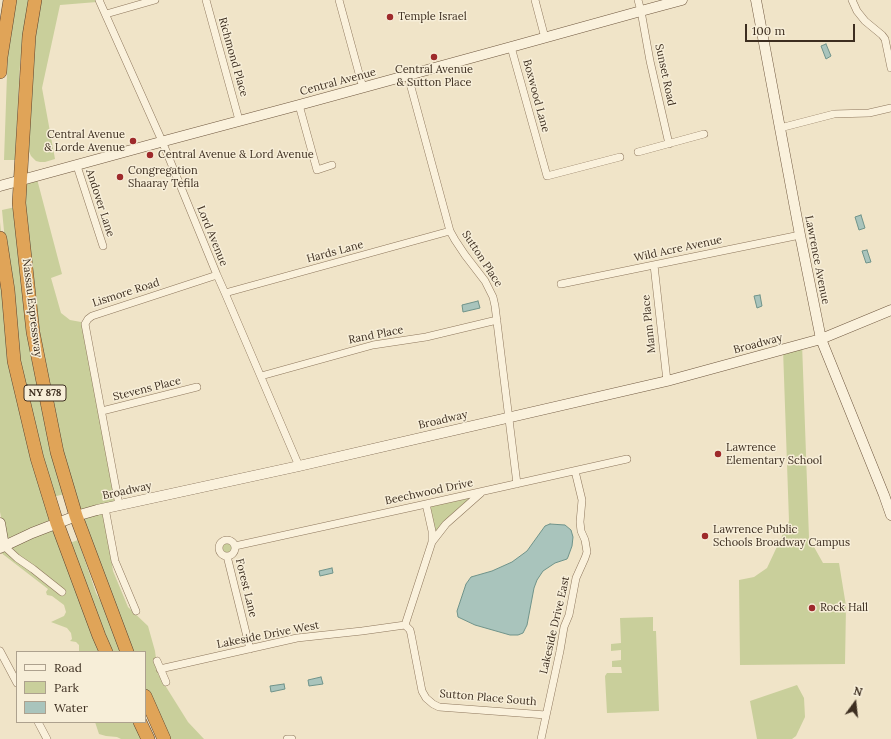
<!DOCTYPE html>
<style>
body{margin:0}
#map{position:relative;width:891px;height:739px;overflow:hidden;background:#f0e4c8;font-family:Lora,serif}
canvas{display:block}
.legend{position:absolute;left:16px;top:651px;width:130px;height:72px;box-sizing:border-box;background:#f7eed8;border:1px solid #ada18e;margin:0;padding:5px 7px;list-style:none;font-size:12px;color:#3d2e20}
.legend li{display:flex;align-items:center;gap:8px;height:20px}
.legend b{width:20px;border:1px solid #ada18e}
.north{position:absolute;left:835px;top:683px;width:40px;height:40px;-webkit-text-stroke:3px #f7eed8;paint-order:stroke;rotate:15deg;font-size:11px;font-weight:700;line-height:16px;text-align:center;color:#3d2e20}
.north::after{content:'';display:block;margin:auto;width:14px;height:18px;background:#3d2e20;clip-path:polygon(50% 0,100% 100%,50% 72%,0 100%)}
.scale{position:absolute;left:745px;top:24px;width:110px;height:18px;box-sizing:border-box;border:2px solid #3d2e20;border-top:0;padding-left:5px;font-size:12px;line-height:14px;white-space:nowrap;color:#3d2e20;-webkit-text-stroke:3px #f7eed8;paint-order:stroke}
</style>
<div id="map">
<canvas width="891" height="739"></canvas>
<ul class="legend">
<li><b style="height:5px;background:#faf1dc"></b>Road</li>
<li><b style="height:11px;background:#c9cf9b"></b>Park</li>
<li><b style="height:11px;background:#a9c4bc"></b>Water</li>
</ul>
<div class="north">N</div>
<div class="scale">100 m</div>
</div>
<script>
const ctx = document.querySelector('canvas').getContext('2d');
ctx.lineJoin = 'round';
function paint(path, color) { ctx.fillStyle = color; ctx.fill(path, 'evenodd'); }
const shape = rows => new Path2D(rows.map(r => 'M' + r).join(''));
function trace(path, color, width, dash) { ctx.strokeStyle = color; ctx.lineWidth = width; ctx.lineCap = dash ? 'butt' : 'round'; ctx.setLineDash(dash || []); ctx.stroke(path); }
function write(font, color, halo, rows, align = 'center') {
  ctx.font = font + ' Lora,serif'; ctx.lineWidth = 3; ctx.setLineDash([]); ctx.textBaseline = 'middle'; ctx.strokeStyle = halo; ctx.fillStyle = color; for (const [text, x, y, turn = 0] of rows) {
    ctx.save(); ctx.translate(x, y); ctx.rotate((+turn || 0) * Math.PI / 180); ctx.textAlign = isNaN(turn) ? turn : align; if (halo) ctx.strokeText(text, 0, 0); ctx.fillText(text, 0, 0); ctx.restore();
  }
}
const green = shape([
 [15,0,30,0,24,31,20,64,15,160,4,160,8,46],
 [40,0,96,0,97,2,60,5,42,88,55,159,45,162,40,162,36,161,31,156,27,147,29,91],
 [37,179,62,274,51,278,61,313,70,320,81,322,83,325,116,503,82,510,76,507,35,334,24,184],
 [20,206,22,247,68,493,53,497,28,412,13,325,2,210],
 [0,222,13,360,52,512,49,522,6,542,0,512],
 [802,343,809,538,823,563,839,563,846,606,845,664,740,665,739,580,754,577,767,568,789,521,783,349],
 [483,491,432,542,426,504],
 [104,511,113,571,128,607,148,626,155,651,158,674,188,722,204,739,165,739,145,693,145,652,128,652,78,517],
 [47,529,54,531,103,652,79,652,79,645,76,642,70,641,72,639,71,633,67,628,51,622,64,616,66,612,64,605,52,596,47,595,46,592,48,589,0,552],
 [78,540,91,578,96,593,112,621,124,652,109,652,67,544],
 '220 547a7 7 0 1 1 14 0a7 7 0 1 1-14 0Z',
 [653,617,653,631,656,631,659,711,607,713,605,676,607,673,622,673,621,667,612,667,612,661,621,660,621,650,611,651,611,644,621,643,620,618],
 [797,685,804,698,805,717,796,736,792,739,757,739,750,701],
 [95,722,138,722,146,739,121,739,117,737,106,736,99,734]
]);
const water = shape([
 [826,44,831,56,826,59,821,46,826,44],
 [861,215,865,228,859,230,855,217,861,215],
 [867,250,871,262,866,263,862,251,867,250],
 [760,295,762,306,757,308,754,296,760,295],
 [478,301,480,308,463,312,462,305,478,301],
 [550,524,565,525,571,530,573,537,572,546,568,557,567,559,555,563,543,571,537,580,534,588,527,625,523,633,518,635,510,635,475,625,458,617,457,611,466,584,471,577,492,571,512,562,527,551,545,526,550,524],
 [332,568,333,573,320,576,319,571,332,568],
 [321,677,323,684,309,686,308,680,321,677],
 [284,684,285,689,271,692,270,686,284,684]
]);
const street = shape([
 [99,0,162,141,217,275,225,293,299,466],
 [206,0,239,120],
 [339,0,363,88],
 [535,0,545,38],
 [638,0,641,11,650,61,669,144],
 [852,0,857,11,865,21,882,35,885,39,891,68],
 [106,14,155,0],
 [511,47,547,176,620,157],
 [408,76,450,231,455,240,465,255,485,281,493,297,495,306,517,484],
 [299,105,317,170,332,165],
 [780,128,834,114,869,113,891,108],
 [638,152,704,134],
 [77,166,103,246],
 [654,265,667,381],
 [561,284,800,235],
 [225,293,450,231],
 [261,376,373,345,426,337,497,320],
 [102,411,197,387],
 [119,505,85,324,88,319,92,316,217,275],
 [105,508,115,561,136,611],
 '219 548a8 8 0 1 1 16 0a8 8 0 1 1-16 0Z',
 [432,542,446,524,481,493],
 [4,546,17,558,33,569,62,592],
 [235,546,426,504,627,459],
 [227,556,250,649],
 [405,625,410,630,411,634,422,691,426,698,433,704,439,707,466,709,546,715],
 [405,625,432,542,432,531,426,504],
 [0,651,17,683],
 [157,661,166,682],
 [160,669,297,638,362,631,405,625],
 [38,722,47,739],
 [287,739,292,739],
 [541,739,560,651,564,627,569,615,576,578,585,558,587,552,585,540,581,531,580,522,582,500,575,471]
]);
const secondary = shape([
 [756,0,800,235,821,339,884,495,891,515],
 [0,186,168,140,299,105,511,47,641,11,682,0],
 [0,523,4,546],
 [0,548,32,533,76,516,97,510,299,466,667,381,821,339,891,310]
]);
const highway = shape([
 [35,0,29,36,19,203,33,332,57,452,76,516,127,652],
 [0,72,1,57,10,0],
 [0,238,8,290,14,361,37,458,57,523,99,636,106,652],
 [145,696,164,739],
 [140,722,148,739]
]);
const markers = [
 [390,17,4,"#9e2a2b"],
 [434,57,4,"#9e2a2b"],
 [133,141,4,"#9e2a2b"],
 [150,155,4,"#9e2a2b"],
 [120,177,4,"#9e2a2b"],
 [718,454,4,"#9e2a2b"],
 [705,536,4,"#9e2a2b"],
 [812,608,4,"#9e2a2b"]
];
const shields = [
 [45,393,42]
];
const shieldNames = [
 ["NY 878",45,393]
];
const poiNames = [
 ["Temple Israel",398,17],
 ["Central Avenue",434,70,"center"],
 ["& Sutton Place",434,83,"center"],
 ["Central Avenue",125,135,"right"],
 ["& Lorde Avenue",125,148,"right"],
 ["Central Avenue & Lord Avenue",158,155],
 ["Congregation",128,171],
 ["Shaaray Tefila",128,184],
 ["Lawrence",726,448],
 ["Elementary School",726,461],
 ["Lawrence Public",713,530],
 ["Schools Broadway Campus",713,543],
 ["Rock Hall",820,608]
];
const streetNames = [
 ["Richmond Place",233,57,74],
 ["Sunset Road",665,75,78],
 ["Central Avenue",338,82,-15],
 ["Boxwood Lane",536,96,75],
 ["Andover Lane",100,203,72],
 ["Lord Avenue",212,236,68],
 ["Wild Acre Avenue",678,249,-12],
 ["Hards Lane",335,252,-15],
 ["Sutton Place",482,259,57],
 ["Lawrence Avenue",817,260,79],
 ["Lismore Road",126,293,-18],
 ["Nassau Expressway",32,308,83],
 ["Mann Place",649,324,-96],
 ["Rand Place",376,335,-11],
 ["Broadway",758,344,-15],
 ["Stevens Place",147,389,-14],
 ["Broadway",443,420,-13],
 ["Broadway",127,491,-12],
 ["Beechwood Drive",429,492,-12],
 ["Forest Lane",246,588,76],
 ["Lakeside Drive East",555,625,-77],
 ["Lakeside Drive West",268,635,-11],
 ["Sutton Place South",488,698,5]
];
paint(green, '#c9cf9b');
paint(water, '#a9c4bc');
trace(water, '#6f938a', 1);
trace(street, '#8d765c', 8);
trace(secondary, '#6f573f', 11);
trace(highway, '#5b4430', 14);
trace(street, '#faf1dc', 7);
trace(secondary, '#faf1dc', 10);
trace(highway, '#e0a458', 13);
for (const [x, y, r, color] of markers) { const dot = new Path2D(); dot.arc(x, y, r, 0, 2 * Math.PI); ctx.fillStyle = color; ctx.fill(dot); trace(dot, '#f7eed8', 1.5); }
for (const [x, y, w] of shields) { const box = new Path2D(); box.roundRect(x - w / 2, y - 8, w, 16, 3); ctx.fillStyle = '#f7eed8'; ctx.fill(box); trace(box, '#3d2e20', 1); }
write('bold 10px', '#3d2e20', null, shieldNames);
write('11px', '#3d2e20', '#f7eed8', poiNames, 'left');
write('11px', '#3d2e20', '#f7eed8', streetNames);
</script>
